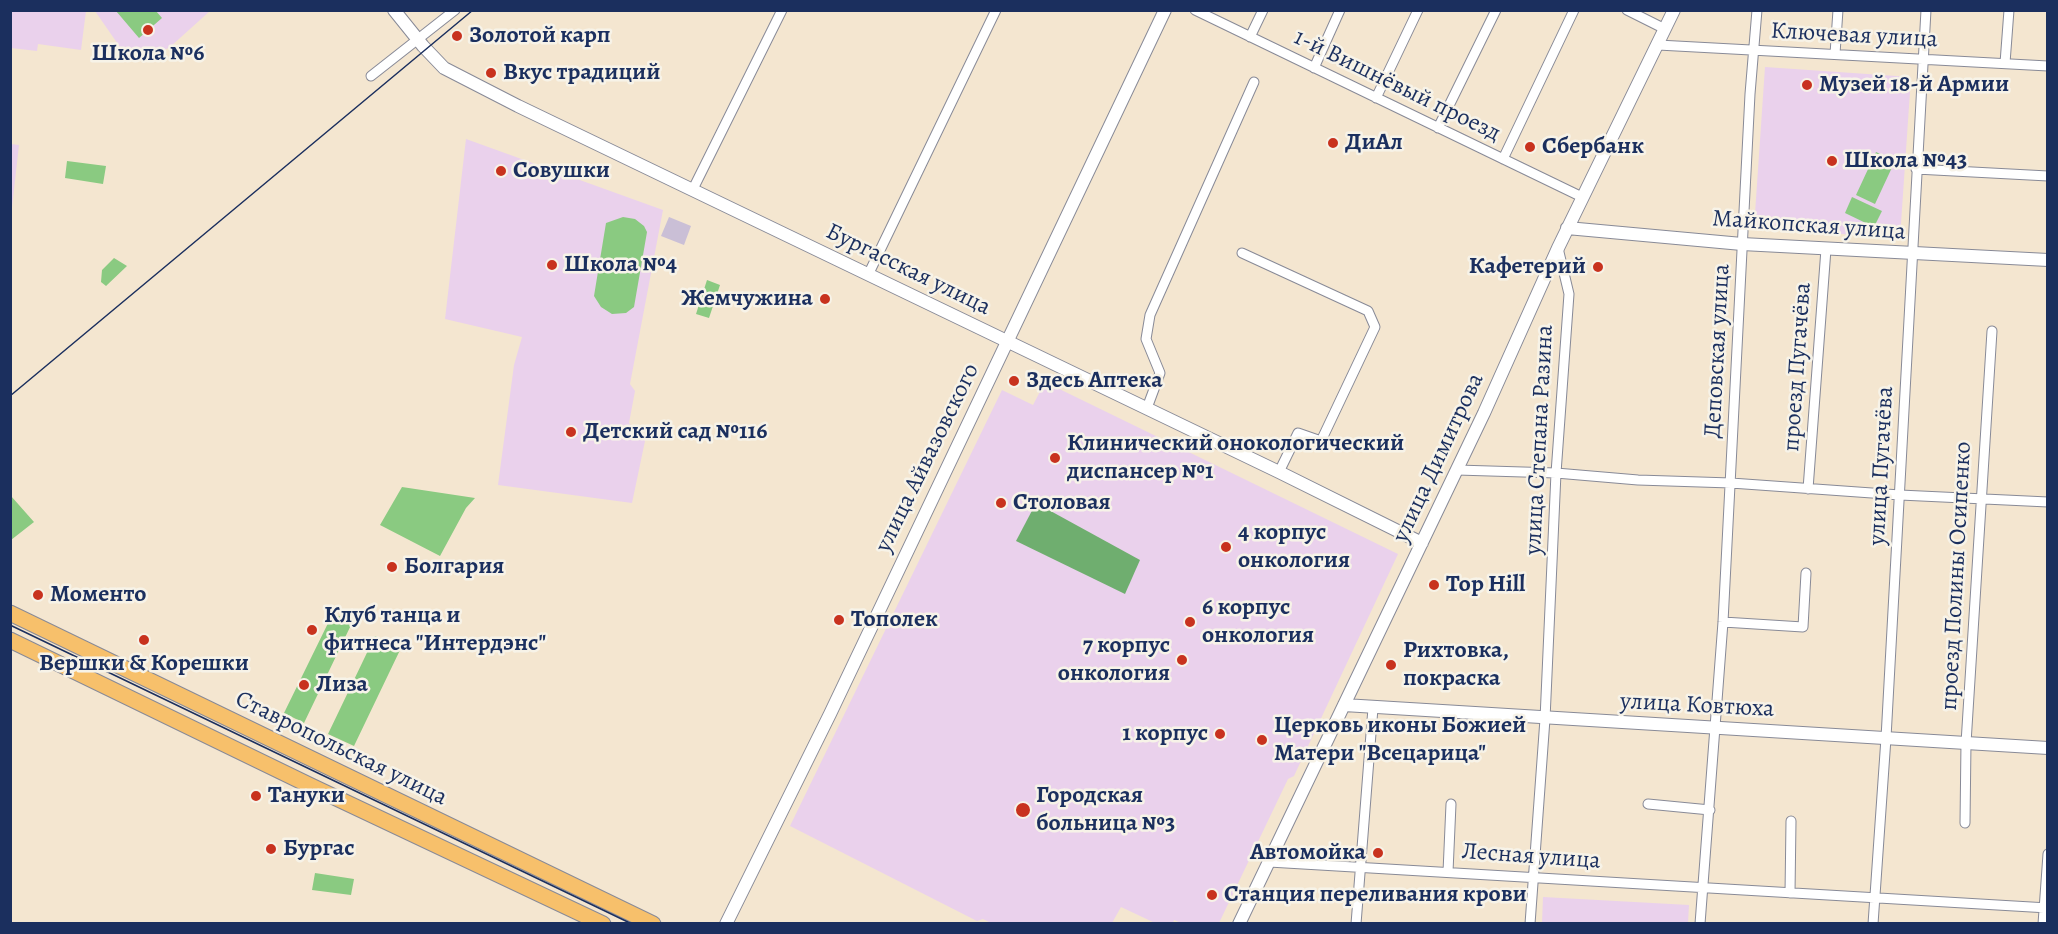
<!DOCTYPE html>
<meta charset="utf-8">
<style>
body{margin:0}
#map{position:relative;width:2058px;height:934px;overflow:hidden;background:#f4e6d0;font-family:Alegreya,serif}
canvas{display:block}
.frame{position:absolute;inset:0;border:12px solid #1b2f5e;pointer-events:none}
</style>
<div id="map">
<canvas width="2058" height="934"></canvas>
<div class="frame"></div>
</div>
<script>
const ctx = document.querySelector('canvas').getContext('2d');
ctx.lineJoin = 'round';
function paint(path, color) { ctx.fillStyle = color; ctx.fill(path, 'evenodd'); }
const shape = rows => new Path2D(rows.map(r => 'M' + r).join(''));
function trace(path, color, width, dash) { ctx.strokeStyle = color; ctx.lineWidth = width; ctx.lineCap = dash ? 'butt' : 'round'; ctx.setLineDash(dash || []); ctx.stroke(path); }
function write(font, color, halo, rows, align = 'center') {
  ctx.font = font + ' Alegreya,serif'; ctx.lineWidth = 5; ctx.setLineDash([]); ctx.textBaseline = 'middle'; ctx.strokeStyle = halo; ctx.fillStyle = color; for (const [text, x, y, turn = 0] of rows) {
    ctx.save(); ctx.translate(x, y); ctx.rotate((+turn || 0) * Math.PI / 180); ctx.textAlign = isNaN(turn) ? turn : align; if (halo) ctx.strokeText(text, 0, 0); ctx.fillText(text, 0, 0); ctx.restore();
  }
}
const built = shape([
 [11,10,86,11,81,50,38,44,37,51,11,48],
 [95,11,210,11,170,47,157,54,122,50],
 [1765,67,1911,77,1900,238,1754,228],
 [466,139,663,210,630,384,635,391,629,423,645,441,632,503,498,485,514,365,522,337,445,319],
 [11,144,19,145,11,216,10,144],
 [1045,382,1398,554,1294,776,1288,779,1219,923,1181,923,1174,920,1173,923,1155,923,1121,907,1112,923,993,924,983,919,977,921,790,826,1002,390,1033,405],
 [1543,897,1689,905,1688,923,1542,923]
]);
const industrial = shape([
 [669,217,691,226,684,245,661,236]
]);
const green = shape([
 [116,11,156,11,162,18,139,38],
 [1876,152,1895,161,1875,204,1856,195],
 [67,161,106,166,103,184,65,178],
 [1852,197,1882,211,1874,227,1845,213],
 [623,217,635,219,644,226,647,232,634,307,626,313,612,314,601,307,594,296,606,223],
 [114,258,127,266,106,286,101,282,102,270],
 [707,280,720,285,709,318,696,314],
 [402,487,475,498,466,508,440,556,380,525],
 [11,496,34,522,11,540],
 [333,613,352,623,304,723,284,713],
 [375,636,401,648,354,746,328,734],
 [315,873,354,879,351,895,312,890]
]);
const forest = shape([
 [1036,503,1140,560,1125,594,1016,541]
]);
const minor = shape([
 [1195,10,1582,197],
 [1627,10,1665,29],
 [1250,37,1263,10],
 [1658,45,2048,66],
 [1835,54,1838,10],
 [2005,63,2009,10],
 [1314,68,1340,10],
 [371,76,455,10],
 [1376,98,1418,10],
 [1438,128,1496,10],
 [1503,159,1574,10],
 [1916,169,2048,176],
 [693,189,782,10],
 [1242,253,1368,311,1375,327,1321,441,1298,433,1279,472],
 [869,273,996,10],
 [1147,408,1160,373,1146,339,1150,315,1254,82],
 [1457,470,1556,473,1638,480,1731,483,1900,495,2048,502],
 [1808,489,1826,249],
 [1723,622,1803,627,1806,573],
 [1648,804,1710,810],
 [1965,823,1966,743,1992,331],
 [1269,862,2048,908],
 [1448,872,1451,804],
 [1790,893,1791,821],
 [1356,924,1373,708],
 [1530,924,1545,719,1556,473,1569,294,1558,248],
 [1700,924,1723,622,1750,94,1757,10],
 [1873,924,1886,738,1926,10],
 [2043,924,2048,854]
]);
const tertiary = shape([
 [394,10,423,46,444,68,518,106,1279,472,1422,543],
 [1567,228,1742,244,2048,260],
 [1344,705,2048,748],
 [726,924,830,714,1165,10],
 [1239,924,1484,413,1558,248,1674,10]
]);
const primary = shape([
 [10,613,653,924],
 [10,640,311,786,603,924]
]);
const tram = shape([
 [10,396,473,10],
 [10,625,632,924]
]);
const markers = [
 [148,30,6,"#c8321e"],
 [457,36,6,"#c8321e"],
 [491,73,6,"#c8321e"],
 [1807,85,6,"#c8321e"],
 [1333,143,6,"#c8321e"],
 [1530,147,6,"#c8321e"],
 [1832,161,6,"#c8321e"],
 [501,171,6,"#c8321e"],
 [552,265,6,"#c8321e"],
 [1598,267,6,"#c8321e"],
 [825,299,6,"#c8321e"],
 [1014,381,6,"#c8321e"],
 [571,432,6,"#c8321e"],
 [1055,458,6,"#c8321e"],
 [1001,503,6,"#c8321e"],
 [1226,547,6,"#c8321e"],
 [392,567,6,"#c8321e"],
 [1434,585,6,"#c8321e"],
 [38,595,6,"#c8321e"],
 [839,620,6,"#c8321e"],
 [1190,622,6,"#c8321e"],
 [312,630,6,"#c8321e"],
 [144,640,6,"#c8321e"],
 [1182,660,6,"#c8321e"],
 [1391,665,6,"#c8321e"],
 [304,685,6,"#c8321e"],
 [1220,734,6,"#c8321e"],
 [1262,740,6,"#c8321e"],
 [256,796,6,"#c8321e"],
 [1023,810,8,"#c8321e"],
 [271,849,6,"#c8321e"],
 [1378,853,6,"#c8321e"],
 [1212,895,6,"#c8321e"]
];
const poiNames = [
 ["Золотой карп",469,36],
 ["Школа №6",148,54,"center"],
 ["Вкус традиций",503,73],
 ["Музей 18-й Армии",1819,85],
 ["ДиАл",1345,143],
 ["Сбербанк",1542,147],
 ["Школа №43",1844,161],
 ["Совушки",513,171],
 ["Школа №4",564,265],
 ["Кафетерий",1586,267,"right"],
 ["Жемчужина",813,299,"right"],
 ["Здесь Аптека",1026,381],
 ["Детский сад №116",583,432],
 ["Клинический онокологический",1067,444],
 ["диспансер №1",1067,472],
 ["Столовая",1013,503],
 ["4 корпус",1238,533],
 ["онкология",1238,561],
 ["Болгария",404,567],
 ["Top Hill",1446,585],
 ["Моменто",50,595],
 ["6 корпус",1202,608],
 ["онкология",1202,636],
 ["Клуб танца и",324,616],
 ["фитнеса \"Интердэнс\"",324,644],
 ["Тополек",851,620],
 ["7 корпус",1170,646,"right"],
 ["онкология",1170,674,"right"],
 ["Рихтовка,",1403,651],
 ["покраска",1403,679],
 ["Вершки & Корешки",144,664,"center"],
 ["Лиза",316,685],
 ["Церковь иконы Божией",1274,726],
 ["Матери \"Всецарица\"",1274,754],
 ["1 корпус",1208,734,"right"],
 ["Тануки",268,796],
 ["Городская",1036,796],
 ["больница №3",1036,824],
 ["Бургас",283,849],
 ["Автомойка",1366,853,"right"],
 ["Станция переливания крови",1224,895]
];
const streetNames = [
 ["Ключевая улица",1854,36,3],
 ["1-й Вишнёвый проезд",1397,86,26],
 ["Майкопская улица",1809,226,4],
 ["Бургасская улица",908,270,26],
 ["Деповская улица",1718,351,-87],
 ["проезд Пугачёва",1798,367,-86],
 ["улица Степана Разина",1540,440,-87],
 ["улица Айвазовского",928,458,-64],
 ["улица Димитрова",1439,458,-65],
 ["улица Пугачёва",1882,466,-87],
 ["проезд Полины Осипенко",1957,576,-87],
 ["улица Ковтюха",1697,706,3],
 ["Ставропольская улица",341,749,26],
 ["Лесная улица",1531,857,4]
];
paint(built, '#ead1ec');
paint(industrial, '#cabfd6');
paint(green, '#8aca81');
paint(forest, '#6fae6f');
trace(minor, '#888a97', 11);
trace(tertiary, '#888a97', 14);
trace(primary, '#888a97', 17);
trace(minor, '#fff', 9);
trace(tertiary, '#fff', 12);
trace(primary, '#f7c06b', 15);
trace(tram, '#1b2f5e', 1.5);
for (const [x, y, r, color] of markers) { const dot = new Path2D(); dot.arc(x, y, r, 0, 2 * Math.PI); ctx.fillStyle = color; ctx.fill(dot); trace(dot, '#f7f3e8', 2); }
write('bold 24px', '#1b2f5e', '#f7f3e8', poiNames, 'left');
write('24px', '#1b2f5e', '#f7f3e8', streetNames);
</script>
